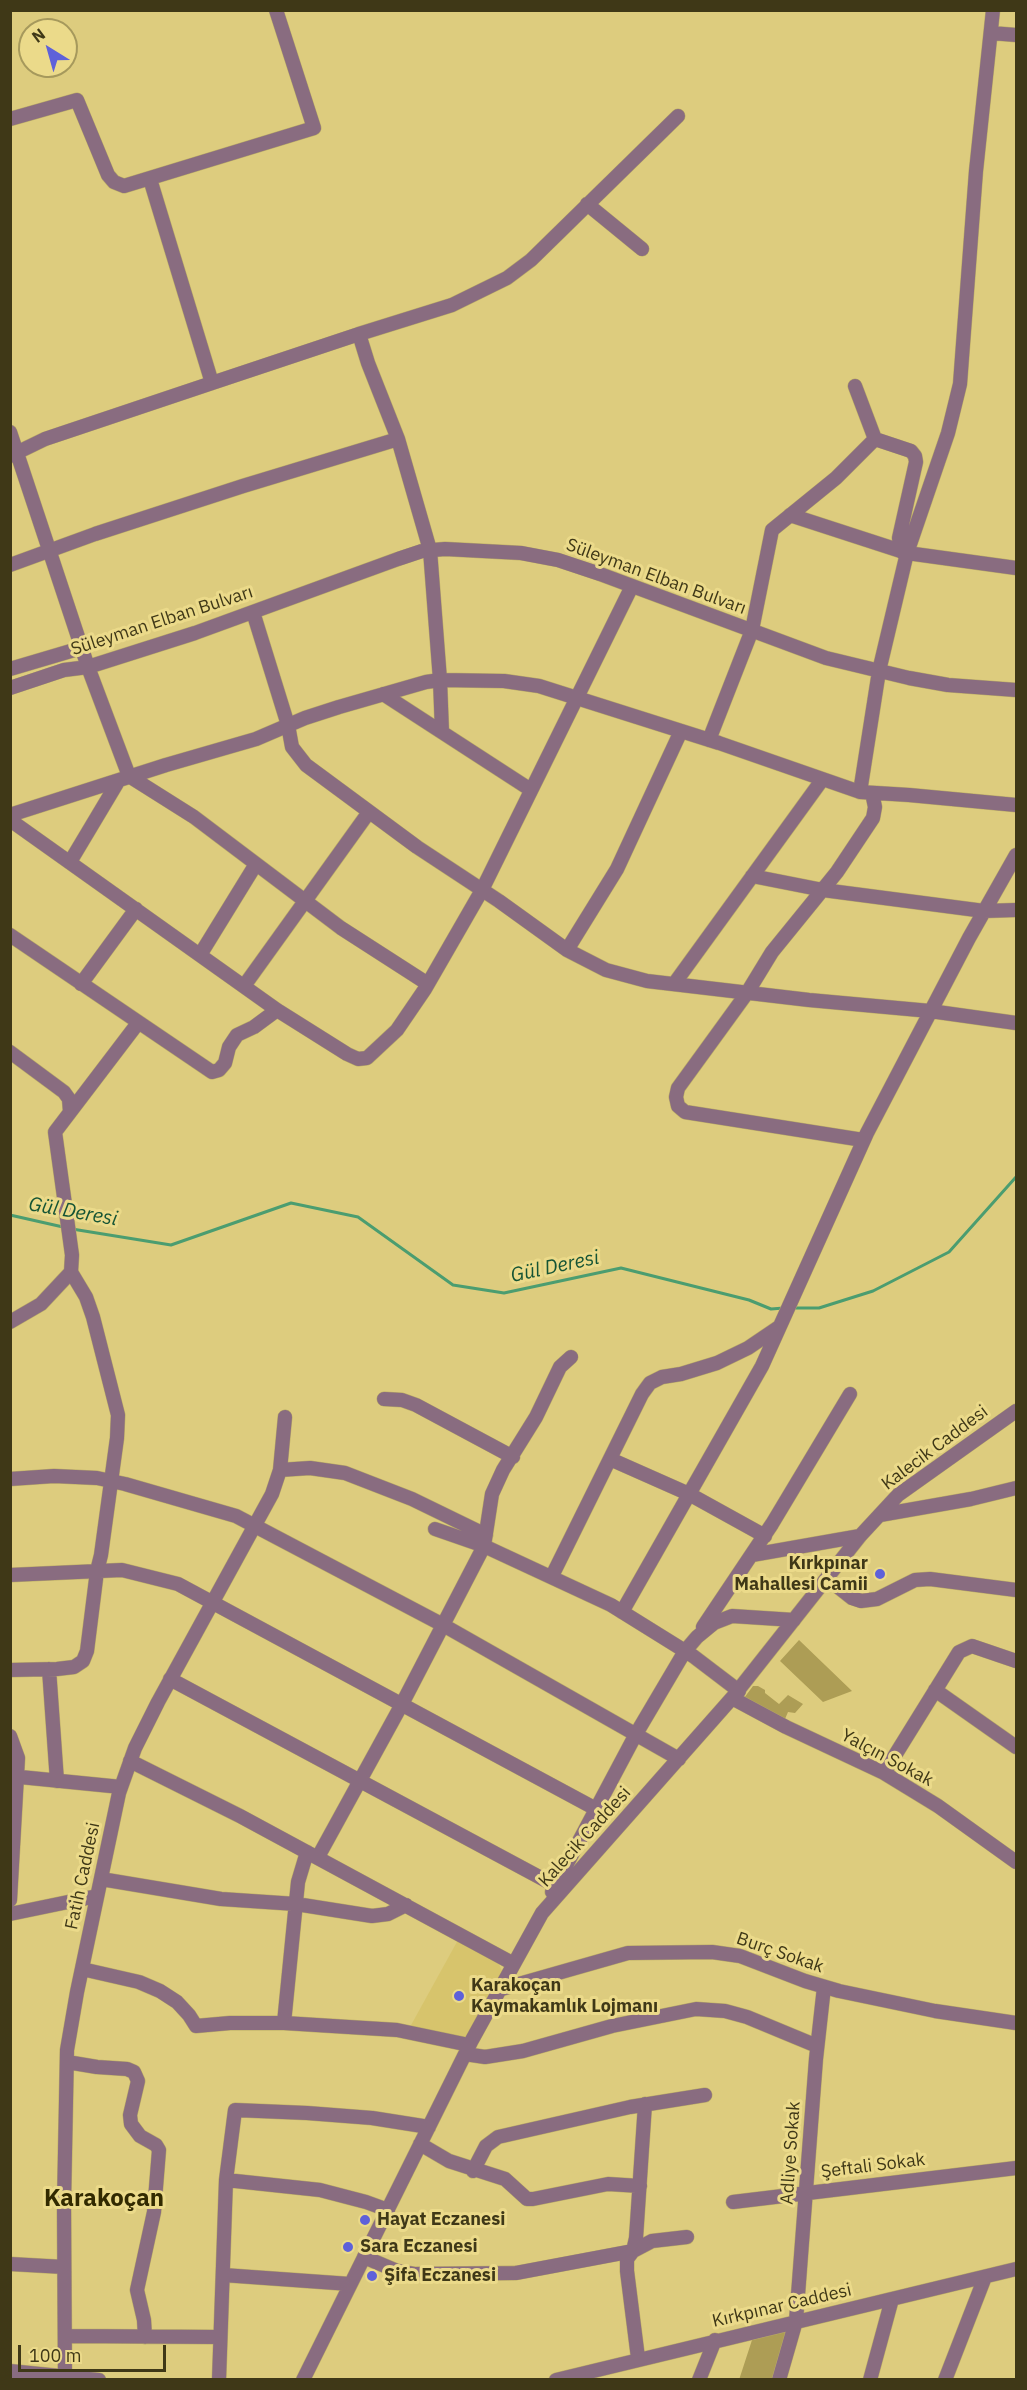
<!DOCTYPE html>
<meta charset="utf-8">
<style>
body{margin:0}
#map{position:relative;width:1027px;height:2390px;overflow:hidden;background:#ddcc7e;font-family:"IBM Plex Sans",sans-serif}
canvas{display:block}
.frame{position:absolute;inset:0;border:12px solid #3f3817;pointer-events:none}
.north{position:absolute;left:18px;top:18px;width:60px;height:60px;box-sizing:border-box;background:#ebda8a;border:2px solid #a6995c;border-radius:50%;rotate:323deg;font-size:16px;font-weight:700;line-height:24px;text-align:center;color:#3f3817}
.north::after{content:'';display:block;margin:auto;width:21px;height:27px;background:#5e61d9;clip-path:polygon(50% 0,100% 100%,50% 72%,0 100%)}
.scale{position:absolute;left:18px;top:2345px;width:148px;height:27px;box-sizing:border-box;border:3px solid #3f3817;border-top:0;padding-left:8px;font-size:18px;line-height:21px;white-space:nowrap;color:#3f3817;-webkit-text-stroke:4px #ebda8a;paint-order:stroke}
</style>
<div id="map">
<canvas width="1027" height="2390"></canvas>
<div class="frame"></div>
<div class="north">N</div>
<div class="scale">100 m</div>
</div>
<script>
const ctx = document.querySelector('canvas').getContext('2d');
ctx.lineJoin = 'round';
function paint(path, color) { ctx.fillStyle = color; ctx.fill(path, 'evenodd'); }
const shape = rows => new Path2D(rows.map(r => 'M' + r).join(''));
function trace(path, color, width, dash) { ctx.strokeStyle = color; ctx.lineWidth = width; ctx.lineCap = dash ? 'butt' : 'round'; ctx.setLineDash(dash || []); ctx.stroke(path); }
function write(font, color, halo, rows, align = 'center') {
  ctx.font = font + ' "IBM Plex Sans",sans-serif'; ctx.lineWidth = 6; ctx.setLineDash([]); ctx.textBaseline = 'middle'; ctx.strokeStyle = halo; ctx.fillStyle = color; for (const [text, x, y, turn = 0] of rows) {
    ctx.save(); ctx.translate(x, y); ctx.rotate((+turn || 0) * Math.PI / 180); ctx.textAlign = isNaN(turn) ? turn : align; if (halo) ctx.strokeText(text, 0, 0); ctx.fillText(text, 0, 0); ctx.restore();
  }
}
const built = shape([
 [458,1940,498,1962,502,1971,467,2040,410,2027]
]);
const green = shape([
 [799,1640,852,1691,823,1702,780,1661],
 [753,1686,758,1686,765,1690,765,1693,779,1704,788,1695,803,1704,795,1713,788,1712,785,1719,744,1698],
 [786,2331,772,2379,739,2380,752,2340]
]);
const stream = shape([
 [10,1215,63,1227],
 [72,1229,171,1245,291,1203,358,1217,453,1285,504,1293,621,1268,749,1300,771,1309,784,1308],
 [794,1308,819,1308,873,1291,949,1252,1016,1177]
]);
const minor = shape([
 [991,33,1016,35],
 [10,119,77,100,108,175,114,182,124,186,314,128,276,10],
 [150,179,212,383,359,334,368,363,398,439,430,550,440,680,442,732],
 [587,204,642,249],
 [359,334,452,305,507,278,531,260,678,116],
 [855,386,875,439],
 [10,432,88,667,129,776,194,817,341,928,428,984],
 [875,439,911,451,915,456,916,462,899,538,902,552],
 [10,456,45,439,212,383],
 [790,515,907,553,1016,568],
 [10,565,95,534,243,486,398,439],
 [253,612,288,725,292,747,306,765,417,847,499,901,567,950,606,970,647,981,809,1000,930,1011,1016,1023],
 [10,669,81,648],
 [10,688,64,670,88,667,195,633,398,559,422,551,445,549,521,553,558,560,600,574,826,658,909,678,948,685,1016,690],
 [383,694,531,790],
 [709,740,752,630,772,530,836,478,875,439],
 [860,792,879,671,907,553,948,433,960,384,976,171,993,10],
 [10,815,166,765,256,739,305,718,339,707,426,682,440,680,504,681,539,686,719,743,860,792,909,795,1016,805],
 [10,820,277,1010,347,1054,358,1059,367,1058,397,1030,425,989,482,890,632,586],
 [70,862,119,780],
 [752,876,823,890,984,911,1016,910],
 [10,935,212,1072,219,1070,225,1063,229,1047,237,1035,254,1027,277,1010],
 [567,950,617,869,681,731],
 [200,955,256,864],
 [81,984,136,909],
 [674,984,822,780],
 [244,986,369,812],
 [10,1052,64,1092,69,1099,70,1112],
 [863,1140,685,1112,678,1106,676,1097,678,1088,747,993,772,952,837,872,873,818,875,807,872,793],
 [10,1322,41,1304,71,1272,72,1255,55,1132,138,1023],
 [384,1399,402,1400,416,1405,513,1457],
 [610,1459,689,1494,765,1536],
 [280,1470,310,1468,345,1473,412,1499,486,1535],
 [10,1479,54,1476,97,1478,125,1484,236,1516,443,1625,679,1759],
 [880,1515,971,1499,1016,1488],
 [435,1529,484,1546,611,1605,693,1656,739,1691],
 [752,1555,860,1536],
 [10,1575,122,1570,178,1584,596,1809],
 [552,1576,642,1394,650,1383,662,1377,681,1374,717,1363,748,1348,779,1327],
 [828,1579,852,1598,861,1601,877,1599,915,1580,930,1579,1016,1590],
 [622,1612,762,1366,867,1133,969,938,1016,855],
 [703,1627,772,1524,850,1394],
 [49,1669,57,1781],
 [10,1670,57,1669,74,1667,83,1661,87,1651,97,1571,101,1555,117,1438,118,1415,93,1317,86,1297,71,1272],
 [170,1679,556,1886],
 [935,1690,1016,1747],
 [732,1698,786,1727,884,1773,938,1806,1016,1862],
 [10,1736,18,1758,10,1900],
 [130,1761,240,1816,512,1963],
 [884,1773,959,1652,972,1646,1016,1661],
 [10,1776,121,1787],
 [307,1852,298,1882,284,2023,397,2030,469,2045],
 [318,1857,402,1704,484,1546,492,1494,503,1470,536,1417,560,1367,571,1357],
 [101,1879,221,1899,296,1904,372,1916,388,1914,406,1905],
 [552,1892,636,1734,685,1651,697,1637,714,1623,732,1616,794,1620],
 [10,1914,97,1896],
 [82,1969,139,1982,160,1991,177,2002,189,2015,196,2026,230,2023,284,2023],
 [498,1990,628,1953,712,1952,740,1956,805,1981,839,1991,935,2011,1016,2023],
 [465,2054,485,2057,523,2051,612,2026,696,2009,725,2011,747,2017,817,2046],
 [67,2062,97,2067,127,2069,134,2072,138,2081,130,2115,131,2124,140,2136,156,2145,159,2150,154,2212,137,2290,144,2320,145,2337],
 [420,2144,449,2161,505,2179,527,2199,533,2199,608,2184,640,2186],
 [473,2171,486,2146,498,2137,630,2107,705,2095],
 [226,2180,320,2190,366,2202,388,2210],
 [733,2202,1016,2168],
 [364,2257,397,2271,414,2274,516,2273,633,2251,652,2241,687,2237],
 [10,2264,64,2267],
 [223,2275,350,2284],
 [65,2336,220,2337],
 [638,2358,627,2271,627,2259,633,2251,636,2238,645,2104],
 [10,2371,99,2380],
 [65,2380,64,2204,67,2050,77,1992,119,1793,135,1748,158,1702,272,1494,280,1470,285,1417],
 [219,2380,226,2180,235,2110,307,2113,372,2118,429,2127],
 [303,2380,472,2040,542,1913,732,1698,860,1536,898,1495,1016,1411],
 [556,2380,1016,2269],
 [699,2380,715,2340],
 [779,2380,796,2321,816,2059,824,1987],
 [870,2380,892,2299],
 [945,2380,985,2277]
]);
const markers = [
 [880,1574,6,"#5e61d9"],
 [459,1996,6,"#5e61d9"],
 [365,2220,6,"#5e61d9"],
 [348,2247,6,"#5e61d9"],
 [372,2276,6,"#5e61d9"]
];
const streetNames = [
 ["Süleyman Elban Bulvarı",656,577,20],
 ["Süleyman Elban Bulvarı",162,621,-18],
 ["Kalecik Caddesi",935,1448,-37],
 ["Yalçın Sokak",887,1758,28],
 ["Kalecik Caddesi",585,1837,-48],
 ["Fatih Caddesi",83,1876,-78],
 ["Burç Sokak",780,1953,19],
 ["Adliye Sokak",791,2153,-86],
 ["Şeftali Sokak",873,2166,-7],
 ["Kırkpınar Caddesi",782,2306,-13]
];
const poiNames = [
 ["Kırkpınar",868,1564,"right"],
 ["Mahallesi Camii",868,1585,"right"],
 ["Karakoçan",471,1986],
 ["Kaymakamlık Lojmanı",471,2007],
 ["Hayat Eczanesi",377,2220],
 ["Sara Eczanesi",360,2247],
 ["Şifa Eczanesi",384,2276]
];
const waterNames = [
 ["Gül Deresi",73,1212,10],
 ["Gül Deresi",555,1267,-12]
];
const districtNames = [
 ["Karakoçan",104,2199]
];
paint(built, '#d7c46c');
paint(green, '#ad9d55');
trace(stream, '#4b9d70', 3);
trace(minor, '#baab67', 15);
trace(minor, '#896c80', 14);
for (const [x, y, r, color] of markers) { const dot = new Path2D(); dot.arc(x, y, r, 0, 2 * Math.PI); ctx.fillStyle = color; ctx.fill(dot); trace(dot, '#ebda8a', 2); }
write('18px', '#3f3817', '#ebda8a', streetNames);
write('bold 18px', '#3f3817', '#ebda8a', poiNames, 'left');
write('italic 20px', '#155435', '#ebda8a', waterNames);
write('bold 24px', '#322a00', '#ebda8a', districtNames);
</script>
